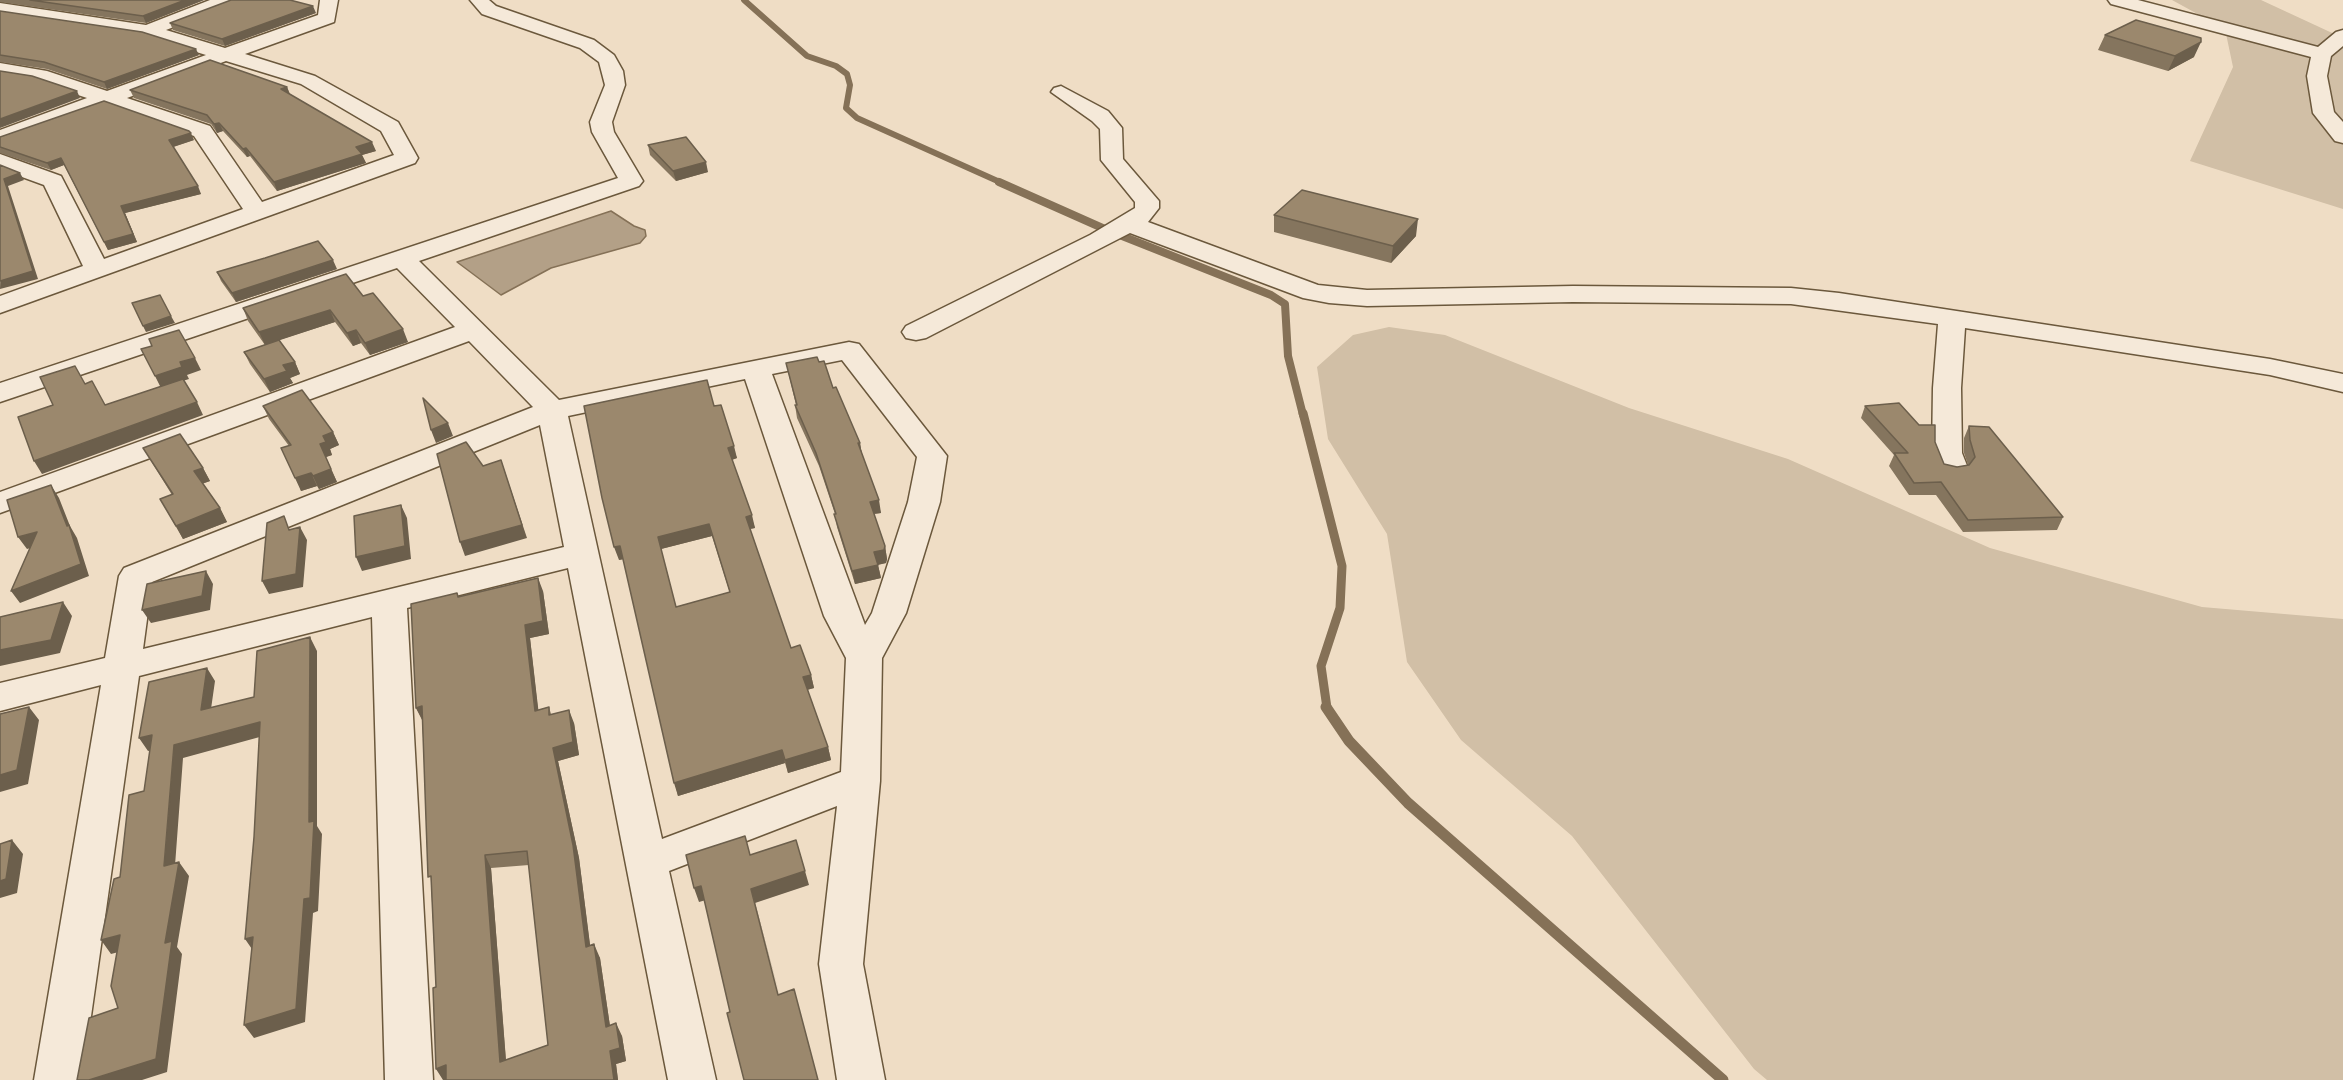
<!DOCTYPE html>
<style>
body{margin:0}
canvas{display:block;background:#efddc5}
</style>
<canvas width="2343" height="1080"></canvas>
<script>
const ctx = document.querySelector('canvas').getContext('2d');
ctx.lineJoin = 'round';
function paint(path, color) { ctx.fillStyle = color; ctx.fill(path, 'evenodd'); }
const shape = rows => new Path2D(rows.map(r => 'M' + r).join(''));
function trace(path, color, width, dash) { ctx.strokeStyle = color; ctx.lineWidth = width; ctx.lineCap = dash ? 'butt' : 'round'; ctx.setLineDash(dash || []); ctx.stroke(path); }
const green = shape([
 [2172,0,2261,0,2343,38,2343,209,2190,161,2233,67,2225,29],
 [1389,327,1445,335,1629,408,1788,459,1990,548,2202,607,2343,619,2343,1080,1767,1080,1754,1069,1572,836,1461,740,1407,662,1387,534,1328,439,1317,367,1353,335]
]);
const water = shape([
 [611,211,634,226,645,230,646,236,640,243,551,268,501,295,457,262,611,211]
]);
const streamFar3 = shape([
 [744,0,807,56,836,66,847,74,850,85,846,108,857,118,1002,183]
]);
const streamFar2 = shape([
 [999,182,1107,230,1271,295,1285,304,1288,356,1303,415]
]);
const streamFar1 = shape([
 [1303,413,1342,566,1340,608,1321,666,1327,708]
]);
const stream = shape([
 [1326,707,1349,741,1408,803,1723,1080]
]);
const minor = shape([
 [210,0,236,0,233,4,166,30,225,48,318,15,320,0,338,0,334,22,245,54,315,76,398,122,418,158,415,163,0,313,0,296,83,266,44,185,0,169,0,154,61,176,104,259,243,209,194,136,107,105,0,144,0,130,87,98,36,81,0,75,0,63,47,71,107,91,206,55,145,36,0,15,0,3,146,25,210,0],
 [226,61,301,84,381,131,394,155,262,202,210,126,127,98,226,61],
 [470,0,489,0,496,6,594,40,614,55,623,71,625,85,612,122,614,132,643,181,639,186,419,261,559,400,849,342,859,344,947,456,940,502,906,613,882,658,880,781,863,964,885,1080,837,1080,819,964,837,806,669,871,716,1080,668,1080,568,568,407,608,433,1080,385,1080,372,617,139,676,82,1080,34,1080,101,685,0,711,0,683,105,658,119,576,124,568,533,407,469,341,0,513,0,492,455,327,397,268,0,402,0,383,618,178,592,132,590,122,605,85,599,62,580,48,482,14,470,0],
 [842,360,917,457,908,502,872,613,865,625,772,374,842,360],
 [745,379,824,616,846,658,841,772,662,839,568,416,745,379],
 [540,425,564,547,143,649,152,582,540,425],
 [2108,0,2138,0,2318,47,2336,32,2343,30,2343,46,2331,56,2327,76,2334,112,2343,122,2343,143,2335,141,2313,113,2307,76,2311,57,2111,4,2108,0],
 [1061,86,1108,111,1122,128,1123,159,1159,201,1159,208,1148,222,1318,285,1367,290,1573,286,1791,288,1839,293,2270,359,2343,374,2343,392,2270,375,1965,328,1961,388,1962,453,1968,468,1963,475,1952,477,1941,475,1932,453,1933,388,1938,324,1791,304,1573,302,1367,306,1329,303,1303,298,1130,233,926,338,916,340,906,338,902,332,906,326,1090,235,1135,208,1135,202,1101,160,1100,129,1092,121,1051,92,1054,88,1061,86]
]);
const wall = shape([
 [0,0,204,0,146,23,0,2],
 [0,11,199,55,107,89,47,69,0,62],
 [316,13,225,46,173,30,170,23],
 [2105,35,2194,57,2168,71,2098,50],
 [287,87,290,94,376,151,362,155,366,163,277,191,250,156,247,157,223,131,217,133,211,124,134,98,130,90],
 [0,137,194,140,173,147,201,194,125,213,137,242,108,250,64,165,51,170,0,153],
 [648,145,708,172,676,181,650,155],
 [1274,215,1416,236,1391,263,1274,232],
 [337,269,236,302,221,281,217,272],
 [363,296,408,342,370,355,361,343,353,346,335,322,279,340,295,362,300,374,290,378,293,383,270,392,250,364,244,352,265,345,248,321,243,308],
 [819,362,860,443,862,455,881,513,874,514,885,546,887,559,886,563,878,565,881,578,855,584,837,527,835,514,819,466,797,418,795,405,796,405,786,363],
 [263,406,333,432,339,445,330,449,332,455,326,457,337,482,319,489,317,486,301,491,289,446,269,419],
 [714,406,737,458,732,460,755,528,750,529,791,648,811,675,814,688,807,690,828,747,831,760,788,773,785,763,678,796,623,559,619,560],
 [712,536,730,593,676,607,661,549],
 [1865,406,1935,442,1944,464,1957,467,1968,465,1964,453,1964,438,1969,426,2063,517,2057,530,1963,532,1936,495,1909,495,1889,466,1894,455,1861,418],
 [143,448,203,468,210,481,202,484,220,508,227,522,183,539,160,499,172,495],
 [543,591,549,634,530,638,538,710,549,707,551,714,574,723,579,755,558,761,579,858,590,946,600,958,610,1026,622,1036,626,1061,616,1064,618,1080,443,1080,436,987,431,882,422,720,416,708,457,593,459,597],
 [529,865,548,1045,506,1060,491,868]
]);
const shadedWall = shape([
 [185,0,204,0,146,23,143,16],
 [313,6,316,13,225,46,222,39],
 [2201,42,2194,57,2168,71,2175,56],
 [196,49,199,55,107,89,104,82],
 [287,87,290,95,281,89],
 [77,91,80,98,0,128,0,119],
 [219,123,223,131,217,133,214,124],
 [191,133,194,140,173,147,169,140],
 [372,142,376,151,362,155,366,163,277,191,274,182,356,147],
 [246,148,250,156,247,157,243,149],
 [61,158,64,165,51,170,47,163],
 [706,162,708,172,676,181,673,171],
 [20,173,24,180,8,186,38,279,0,289,4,179],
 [198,186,201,194,125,213,137,242,108,250,104,242,121,206],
 [1418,219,1416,236,1391,263,1393,246],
 [333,260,337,269,236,302,232,293],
 [330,310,335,322,265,345,259,332],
 [171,316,175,323,146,332,143,326],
 [403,329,408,342,370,355,365,343],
 [356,330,361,343,353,346,347,333],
 [195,358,201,370,187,375,189,379,161,388,155,376,180,362],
 [295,362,300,374,290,378,293,383,270,392,264,379,283,365],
 [197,402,203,415,42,474,34,461],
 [448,423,453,436,436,443,431,430],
 [333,432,339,445,330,449,332,455,326,457,320,444,323,436],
 [858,443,860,443,862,455,860,456],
 [734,446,737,458,731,460,728,448],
 [501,460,527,538,465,556,460,542],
 [203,468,210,481,201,484,194,471],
 [331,469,337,482,319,489,313,476],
 [311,473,317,486,301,491,295,478],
 [51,485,59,498,70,526,77,538,89,576,20,603,11,591,67,526],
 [879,500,881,513,872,514,870,502],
 [401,505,407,518,411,559,362,571,356,557],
 [220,508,227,522,183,539,176,526],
 [752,515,755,528,749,529,746,517],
 [709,524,712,536,661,549,658,537],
 [300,527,307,540,303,587,269,594,262,581],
 [37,532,45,544,27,549,18,537],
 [620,546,624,559,619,560,614,547],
 [885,546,887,559,886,563,876,565,874,552],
 [878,565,881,578,855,584,852,571],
 [206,571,213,584,210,610,151,623,142,610],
 [538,578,543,591,549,634,530,638,540,724,535,711,525,625],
 [63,602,72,616,60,653,0,666,0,650],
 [310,637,317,651,317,826,322,834,318,911,313,913,305,1022,254,1038,244,1025,309,822],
 [207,668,215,681,209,723,201,710],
 [811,675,814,688,806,690,803,677],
 [422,706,423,721,416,708],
 [29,707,39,720,28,784,0,792,0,775],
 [569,710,574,723,579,755,558,761,579,858,592,960,586,947,553,748],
 [260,722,267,735,183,758,174,879,164,866,174,745],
 [152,735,161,748,148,751,139,738],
 [828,747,831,760,788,773,785,760],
 [782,750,785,763,678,796,674,783],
 [12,840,23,854,17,893,0,898,0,881],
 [485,855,491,868,507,1075,500,1062],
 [179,862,189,876,177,947,182,954,167,1072,142,1080,89,1080,165,943],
 [805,871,809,885,755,903,783,1008,751,889],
 [701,886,706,900,699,902,694,888],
 [120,935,130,949,111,954,101,940],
 [253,937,254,952,245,939],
 [594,944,600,958,612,1040,606,1027],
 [616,1023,622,1036,626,1061,616,1064,618,1080,614,1080,610,1051],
 [446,1065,449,1080,443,1080,436,1069]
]);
const building = shape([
 [30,0,185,0,143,16,30,0],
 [231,0,290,0,313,6,222,39,170,23,231,0],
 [0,11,142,32,196,49,104,82,44,62,0,55,0,11],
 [2136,20,2201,38,2201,42,2175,56,2105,35,2136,20],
 [210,60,287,87,281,89,372,142,356,147,362,154,274,182,246,148,243,149,219,123,214,124,207,115,130,90,210,60],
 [0,71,32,76,77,91,0,119,0,71],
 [104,101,189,131,191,133,169,140,198,186,121,206,133,234,104,242,61,158,47,163,0,147,0,137,104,101],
 [686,137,706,162,673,171,648,145,686,137],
 [0,165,20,173,4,179,33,271,0,281,0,165],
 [1302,190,1418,219,1393,246,1274,215,1302,190],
 [318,241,333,260,232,293,217,272,265,258,318,241],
 [346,274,363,296,373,293,403,329,365,343,356,330,347,333,330,310,259,332,243,308,346,274],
 [160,295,171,316,143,326,132,303,160,295],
 [179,330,195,358,180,362,182,367,155,376,141,349,152,346,149,339,179,330],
 [279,340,295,362,283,365,287,371,264,379,244,352,279,340],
 [817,357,819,362,824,361,833,388,836,387,860,443,858,443,879,500,870,502,885,546,884,550,874,552,878,565,852,571,834,514,836,514,816,453,795,405,797,405,786,363,817,357],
 [75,366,85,384,92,381,105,405,183,379,197,402,34,461,18,417,53,405,40,377,75,366],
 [707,380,714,406,721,405,734,446,728,448,752,515,746,517,791,648,800,645,811,675,803,677,828,747,785,760,782,750,674,783,620,546,614,547,602,498,584,406,707,380],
 [709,524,730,592,676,607,658,537,709,524],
 [302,390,333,432,323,436,326,442,320,444,331,469,313,476,311,473,295,478,281,448,291,445,263,406,302,390],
 [423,398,448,423,431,430,423,398],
 [1899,403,1919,425,1935,425,1935,442,1944,464,1957,467,1969,465,1975,457,1970,440,1969,426,1989,427,2063,517,1968,520,1941,482,1914,483,1894,453,1908,453,1865,406,1899,403],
 [180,434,203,468,194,471,220,508,176,526,160,499,173,494,143,448,180,434],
 [466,442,483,466,501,460,522,525,460,542,437,454,466,442],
 [51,485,67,526,69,525,81,564,11,591,37,532,18,537,7,500,51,485],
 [401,505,405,546,356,557,354,516,401,505],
 [284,516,289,530,300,527,296,574,262,581,267,523,284,516],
 [206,571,202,596,142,610,147,584,206,571],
 [538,578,543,621,525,625,535,711,549,707,549,715,569,710,573,742,553,748,573,845,586,947,594,944,606,1027,616,1023,620,1048,610,1051,614,1080,446,1080,446,1065,436,1069,433,988,436,987,431,876,428,877,422,706,416,708,411,604,457,593,458,597,538,578],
 [527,851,548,1045,500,1062,485,855,527,851],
 [63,602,51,640,0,650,0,617,63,602],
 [310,637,309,822,314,821,310,898,304,899,296,1009,244,1025,253,937,245,939,254,837,260,722,174,745,164,866,179,862,165,943,172,941,156,1059,89,1080,77,1080,89,1018,118,1008,111,986,120,935,101,940,114,879,120,877,129,795,144,791,152,735,139,738,149,682,207,668,201,710,254,697,257,651,310,637],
 [29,707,17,770,0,775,0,714,29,707],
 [745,836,750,855,796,840,805,871,751,889,778,995,794,989,818,1080,744,1080,727,1013,730,1012,701,886,694,888,686,855,745,836],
 [12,840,6,879,0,881,0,844,12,840]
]);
paint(green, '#d1bfa6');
paint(water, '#b3a087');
trace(water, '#857157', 1.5);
trace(streamFar3, '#857157', 6);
trace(streamFar2, '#857157', 8);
trace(streamFar1, '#857157', 9);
trace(stream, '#857157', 11);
trace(minor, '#6b583c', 3);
paint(minor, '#f5e9d9');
paint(wall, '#85755e');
paint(shadedWall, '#6c5f4c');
paint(building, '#9b886d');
trace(building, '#6c5f4c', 1.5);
</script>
